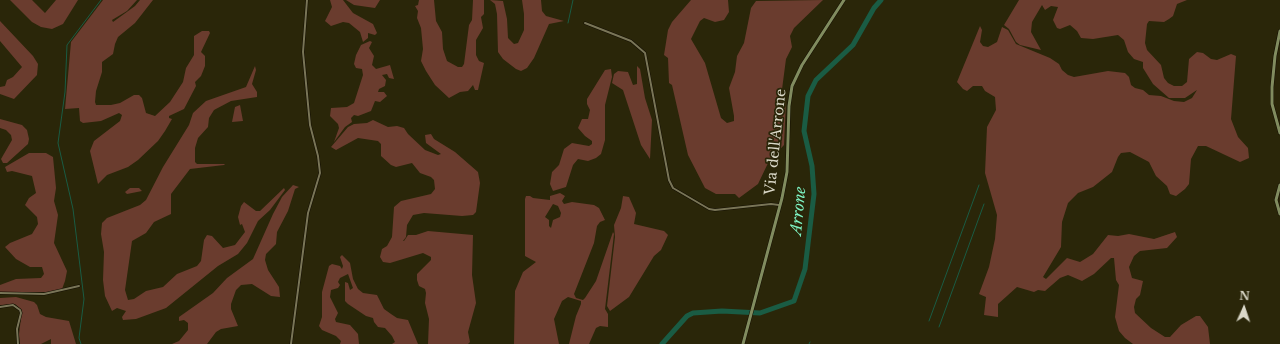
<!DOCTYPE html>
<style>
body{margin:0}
#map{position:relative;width:1280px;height:344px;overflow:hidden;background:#2a2609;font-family:"Libre Baskerville",serif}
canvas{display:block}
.north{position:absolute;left:1224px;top:288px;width:40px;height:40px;-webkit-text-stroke:3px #2a2609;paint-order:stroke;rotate:3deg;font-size:11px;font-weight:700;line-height:16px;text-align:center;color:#dad8c8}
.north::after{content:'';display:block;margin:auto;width:14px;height:18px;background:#dad8c8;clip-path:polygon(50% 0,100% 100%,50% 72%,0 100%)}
</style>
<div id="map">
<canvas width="1280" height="344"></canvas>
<div class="north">N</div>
</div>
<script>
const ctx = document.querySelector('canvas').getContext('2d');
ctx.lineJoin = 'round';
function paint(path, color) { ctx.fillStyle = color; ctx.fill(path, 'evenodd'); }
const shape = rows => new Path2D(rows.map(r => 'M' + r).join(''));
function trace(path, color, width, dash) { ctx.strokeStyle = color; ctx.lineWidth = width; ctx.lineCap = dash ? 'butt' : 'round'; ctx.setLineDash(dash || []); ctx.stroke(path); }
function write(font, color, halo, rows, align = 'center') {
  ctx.font = font + ' "Libre Baskerville",serif'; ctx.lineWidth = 3.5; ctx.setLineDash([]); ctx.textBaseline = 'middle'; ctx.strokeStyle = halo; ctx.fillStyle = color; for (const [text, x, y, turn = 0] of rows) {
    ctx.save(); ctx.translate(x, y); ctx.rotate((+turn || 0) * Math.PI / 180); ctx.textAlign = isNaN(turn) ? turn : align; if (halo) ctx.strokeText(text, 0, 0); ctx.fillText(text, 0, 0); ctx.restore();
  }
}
const green = shape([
 [10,0,32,0,45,13,56,0,78,0,63,24,52,29,41,27,32,22],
 [103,0,137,0,127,11,112,20,113,22,135,6,140,0,153,0,135,23,118,37,115,44,113,54,102,62,102,72,96,91,95,102,96,105,111,105,120,103,134,95,139,95,142,98,146,113,155,116,170,102,183,82,186,68,194,55,194,36,202,31,209,31,210,33,201,52,205,56,205,66,201,76,195,82,196,86,184,109,169,116,169,118,172,119,165,131,158,141,138,160,128,167,107,175,98,184,90,151,94,141,120,121,122,115,119,113,101,121,83,123,80,121,79,108,65,109,71,42],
 [330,0,343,0,353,13,373,24,377,33,375,35,368,33,368,38,363,42,360,32,349,23,343,22,331,26,325,21,332,7],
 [346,0,380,0,375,8,354,5],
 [419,0,434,0,436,21,442,32,443,49,447,61,458,67,462,67,464,64,469,25,472,20,473,0,484,0,484,14,481,17,483,28,476,40,476,55,479,61,484,63,478,90,475,90,473,85,468,91,460,92,449,98,435,85,426,71,421,61,423,49,421,28,417,18,418,11,415,6,418,5],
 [490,0,503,1,507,19,508,38,514,44,518,43,524,30,524,14,522,0,541,0,542,11,546,16,564,21,549,24,534,58,527,68,521,71,516,69,503,59,498,52,497,14,495,4],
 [691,0,728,0,729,12,724,20,715,22,704,18,700,21,691,39,705,63,721,118,727,123,734,121,734,116,729,88,735,72,737,56,744,43,751,8,756,1,823,0,794,28,790,36,792,47,786,59,781,97,786,100,784,145,769,161,758,184,739,198,735,194,716,194,705,188,688,155,672,85,669,83,668,58,664,55,668,30,672,22],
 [1019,0,1187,0,1177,4,1173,16,1169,19,1164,22,1149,21,1147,24,1145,43,1147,50,1161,65,1164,78,1168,83,1174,86,1182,86,1187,82,1189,59,1197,52,1203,53,1211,59,1217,60,1231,54,1236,56,1231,119,1238,137,1248,148,1249,158,1240,162,1206,146,1198,146,1191,159,1189,184,1185,189,1176,196,1170,194,1167,186,1156,176,1149,162,1130,152,1121,153,1118,157,1112,172,1093,187,1078,193,1068,203,1062,222,1061,247,1043,277,1046,279,1067,258,1080,262,1093,254,1108,235,1118,236,1129,234,1154,239,1175,232,1177,237,1167,248,1140,251,1134,256,1129,267,1132,278,1143,281,1140,295,1136,299,1134,307,1135,313,1151,328,1165,337,1170,337,1181,325,1196,316,1200,316,1208,327,1210,344,1133,344,1125,338,1119,331,1115,317,1119,285,1116,280,1114,258,1111,258,1094,274,1082,281,1068,275,1060,278,1045,291,1038,290,1034,292,1017,287,998,304,998,317,984,315,986,297,979,294,989,267,995,239,997,215,985,173,987,127,996,110,995,97,985,91,982,86,973,86,967,91,963,89,957,82,980,26,982,30,980,42,983,46,988,47,997,42,1002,27,1008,30,1016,44,1050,58,1059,64,1062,70,1068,75,1074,77,1108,71,1125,73,1129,77,1131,85,1135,88,1143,90,1149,95,1161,96,1174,101,1184,102,1192,98,1197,90,1185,98,1169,98,1153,84,1143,68,1143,62,1134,59,1128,52,1124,40,1118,35,1093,39,1081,38,1077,31,1070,25,1060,29,1057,28,1053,20,1058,7,1051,6,1045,10,1042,5,1032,22,1031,32,1041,50,1020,45,1016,42,1009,29,1004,25],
 [0,21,33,56,38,64,37,75,14,99,0,94,0,87,5,86,7,80,13,77,22,67,0,41],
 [370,41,372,42,369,48,374,56,372,65,376,69,390,65,394,79,389,78,387,74,382,75,386,80,385,86,379,89,378,92,384,92,387,96,380,102,375,101,371,111,358,116,354,115,351,118,352,122,345,127,334,142,339,128,338,124,330,116,331,108,347,107,354,103,363,75,362,69,356,68,354,64,356,55,361,45],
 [255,66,256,70,252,84,257,92,257,97,231,101,214,110,209,118,208,127,198,138,195,148,195,162,197,164,225,164,224,165,190,169,171,194,171,214,154,222,146,233,132,241,125,290,128,300,134,299,146,291,163,287,177,274,197,266,201,261,204,240,207,235,212,236,223,248,235,245,245,232,242,224,240,225,238,217,241,206,244,202,256,211,260,211,284,188,285,190,270,210,258,221,247,243,238,254,218,266,166,308,136,319,123,320,122,317,126,311,117,308,112,311,105,296,103,280,104,252,101,234,102,223,107,218,140,205,146,200,163,167,189,125,193,113,206,101,246,87],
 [637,66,640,69,645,98,652,120,650,159,641,145,623,90,612,83,614,74,618,71,628,72,633,85,637,84],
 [611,69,612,77,605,105,605,140,601,154,596,158,588,161,578,159,573,165,566,187,553,191,550,184,552,172,559,165,564,149,572,143,589,146,592,144,592,141,585,136,578,128,582,119,588,119,590,110,587,104,587,99,605,70],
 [240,105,243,121,232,122,235,107],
 [0,119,22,125,27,130,29,139,28,144,7,163,3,163,1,159,12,140,11,135,6,130,0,128],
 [373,120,388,127,397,126,404,128,408,134,425,150,438,155,441,154,426,143,425,135,431,134,434,139,455,152,478,172,480,183,476,212,473,215,462,216,424,213,413,215,407,225,406,237,403,241,404,241,408,235,416,235,428,231,473,235,472,275,476,303,468,332,470,342,468,344,428,344,429,319,425,303,426,293,425,289,419,286,417,280,417,274,431,260,431,257,423,253,390,263,383,262,380,257,382,249,387,246,392,237,394,207,401,201,431,194,435,189,434,180,431,177,420,173,412,163,396,167,391,165,381,156,381,144,378,141,358,138,336,150,331,147,348,127,354,124,367,123],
 [29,153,46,153,53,157,56,188,54,201,58,215,54,243,67,271,65,281,62,289,48,292,0,292,0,285,16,279,41,278,44,274,42,267,30,267,16,259,5,247,10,243,32,234,38,224,37,217,25,205,29,198,36,193,32,176,12,171,7,172,5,167],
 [293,185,299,187,295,189,288,211,277,232,276,244,266,254,265,260,268,270,279,287,280,297,271,296,252,284,241,285,236,290,231,304,231,309,238,326,221,329,216,332,207,344,172,344,179,341,188,330,188,323,184,320,179,321,179,317,213,293,227,278,253,259,273,214,282,197],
 [130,188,139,188,142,191,127,194,125,192],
 [560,193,565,196,562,201,564,204,572,202,594,205,599,208,605,220,600,222,597,226,594,243,574,294,576,298,583,300,585,298,596,281,613,232,614,234,605,309,608,314,608,327,600,326,596,328,589,344,569,344,576,316,581,304,581,301,568,297,562,301,554,319,559,344,514,344,515,291,523,272,536,262,525,256,525,199,526,196,530,196,533,198,550,200,550,196],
 [553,204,558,206,561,213,560,217,553,220,551,228,549,226,549,220,545,217],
 [623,196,629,197,636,213,634,224,664,231,668,235,661,250,654,256,629,297,610,311,607,306,615,237,614,225,621,208],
 [342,255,350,263,353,279,358,289,363,293,377,295,384,309,391,314,397,318,408,320,418,344,392,344,395,342,392,336,385,328,378,327,374,322,373,318,366,316,348,304,345,301,345,282,348,283,350,290,353,288,348,274,340,278,338,282,340,285,338,288,331,290,330,297,338,313,335,319,336,322,350,325,358,334,359,344,340,344,341,341,336,336,322,330,319,326,322,317,322,292,329,266,332,264,340,266,342,269,343,266,340,257],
 [16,297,34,302,37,305,40,314,46,317,69,321,76,344,51,344,51,339,41,344,20,344,19,334,22,310,15,304,0,305,0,298]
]);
const stream = shape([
 [568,23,573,0],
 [929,321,979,185],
 [939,327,984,204],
 [81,344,79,338,84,299,73,209,58,143,65,92,67,45,101,0],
 [809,344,810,342]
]);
const river = shape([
 [662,344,687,316,693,313,722,311,760,313,794,301,805,269,814,194,812,166,804,131,808,96,816,80,853,45,874,8,881,0]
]);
const street = shape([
 [585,23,631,41,645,53,669,180,673,188,709,209,715,210,771,204,779,205],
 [0,293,44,294,79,286],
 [0,307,13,305,20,310,21,313,17,329,18,344],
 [291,344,308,213,320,173,318,156,310,125,303,52,307,0]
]);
const secondary = shape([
 [1280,31,1275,56,1272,87,1272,104,1280,133],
 [1280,185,1276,200,1280,214],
 [743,344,782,198,787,172,789,106,792,86,802,65,844,0]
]);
const streetNames = [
 ["Via dell'Arrone",776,142,-84]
];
const waterNames = [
 ["Arrone",799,211,-85]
];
paint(green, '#6a3c2e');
trace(stream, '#1a5c44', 1);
trace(river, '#1a5c44', 5);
trace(street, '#130e00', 3);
trace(secondary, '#130e00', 4);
trace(street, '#797557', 2);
trace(secondary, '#818c5f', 3);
write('14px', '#dad8c8', '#2a2609', streetNames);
write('italic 15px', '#7ef3c3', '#2a2609', waterNames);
</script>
